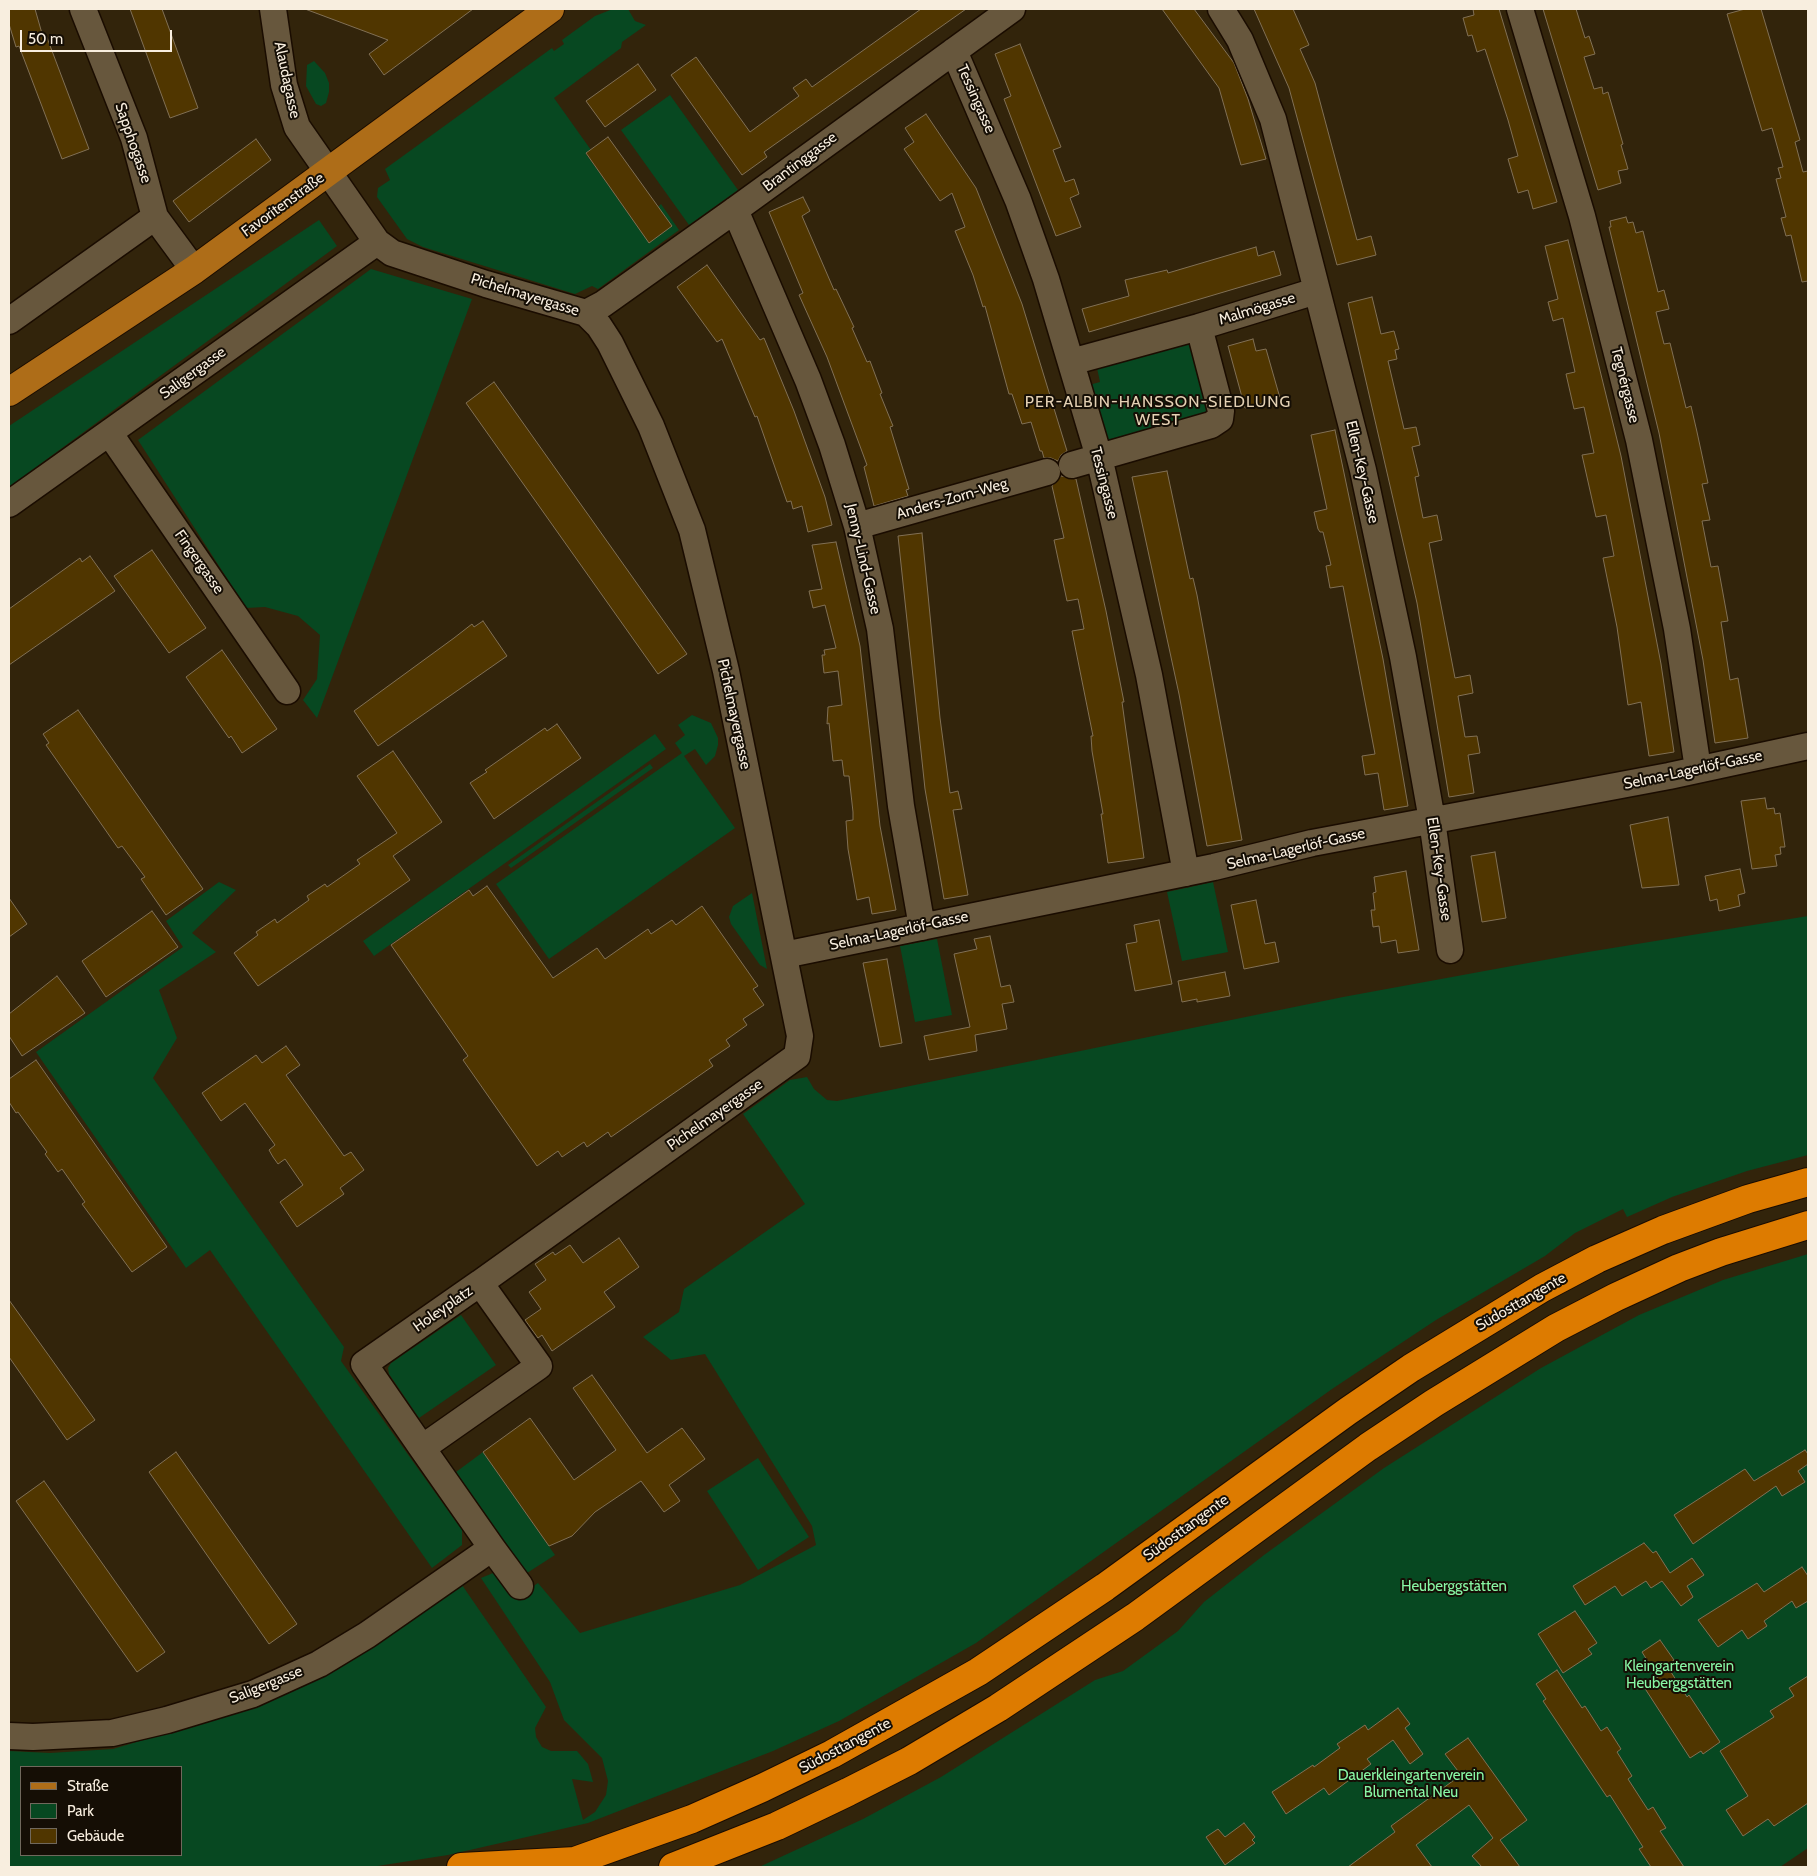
<!DOCTYPE html>
<meta charset="utf-8">
<style>
body{margin:0}
#map{position:relative;width:1817px;height:1876px;overflow:hidden;background:#32240b;font-family:Cabin,sans-serif}
canvas{display:block}
.frame{position:absolute;inset:0;border:10px solid #f8eedf;pointer-events:none}
.legend{position:absolute;left:20px;top:1766px;width:162px;height:90px;box-sizing:border-box;background:#150e05;border:1px solid #70685c;margin:0;padding:6px 9px;list-style:none;font-size:15px;color:#f8eedf}
.legend li{display:flex;align-items:center;gap:10px;height:25px}
.legend b{width:25px;border:1px solid #70685c}
.scale{position:absolute;left:20px;top:30px;width:152px;height:22px;box-sizing:border-box;border:2px solid #f8eedf;border-top:0;padding-left:6px;font-size:15px;line-height:18px;white-space:nowrap;color:#f8eedf;-webkit-text-stroke:4px #150e05;paint-order:stroke}
</style>
<div id="map">
<canvas width="1817" height="1876"></canvas>
<div class="frame"></div>
<ul class="legend">
<li><b style="height:6px;background:#ae6d18"></b>Straße</li>
<li><b style="height:14px;background:#074821"></b>Park</li>
<li><b style="height:14px;background:#503600"></b>Gebäude</li>
</ul>
<div class="scale">50 m</div>
</div>
<script>
const ctx = document.querySelector('canvas').getContext('2d');
ctx.lineJoin = 'round';
function paint(path, color) { ctx.fillStyle = color; ctx.fill(path, 'evenodd'); }
const shape = rows => new Path2D(rows.map(r => 'M' + r).join(''));
function trace(path, color, width, dash) { ctx.strokeStyle = color; ctx.lineWidth = width; ctx.lineCap = dash ? 'butt' : 'round'; ctx.setLineDash(dash || []); ctx.stroke(path); }
function write(font, color, halo, rows, align = 'center') {
  ctx.font = font + ' Cabin,sans-serif'; ctx.lineWidth = 4; ctx.setLineDash([]); ctx.textBaseline = 'middle'; ctx.strokeStyle = halo; ctx.fillStyle = color; for (const [text, x, y, turn = 0] of rows) {
    ctx.save(); ctx.translate(x, y); ctx.rotate((+turn || 0) * Math.PI / 180); ctx.textAlign = isNaN(turn) ? turn : align; if (halo) ctx.strokeText(text, 0, 0); ctx.fillText(text, 0, 0); ctx.restore();
  }
}
const green = shape([
 [613,9,628,9,635,21,646,25,622,42,621,48,554,98,591,150,586,154,649,242,672,226,658,207,661,204,679,230,598,289,592,286,575,294,423,247,407,239,377,197,378,188,390,180,385,169,552,48,554,51,564,44,562,40,595,16],
 [314,61,325,73,329,83,329,92,326,103,321,106,316,104,306,86,307,65],
 [670,95,738,190,689,225,621,130],
 [319,220,337,246,9,487,9,426],
 [371,269,472,299,317,718,303,700,317,679,320,635,298,616,265,607,246,608,138,440],
 [1191,342,1213,411,1107,442,1089,385,1100,382,1097,368],
 [692,715,711,723,718,738,718,745,715,756,706,765,695,749,684,756,735,828,549,959,496,884,682,753,675,743,685,735,678,725],
 [655,734,666,749,374,956,363,941],
 [650,764,653,768,511,868,508,865],
 [219,882,236,890,192,933,216,952,159,990,177,1038,153,1078,344,1347,341,1361,462,1530,462,1545,432,1568,210,1250,186,1268,36,1052,183,947,166,921],
 [1213,882,1228,952,1182,961,1167,892],
 [752,893,767,969,760,965,731,924,729,917,733,906],
 [1808,916,1808,1155,1747,1171,1672,1197,1627,1217,1623,1209,1575,1233,1545,1256,1436,1320,1332,1389,976,1643,839,1721,773,1751,588,1823,448,1855,371,1867,9,1867,9,1751,50,1753,113,1749,190,1726,289,1693,337,1670,462,1585,546,1707,535,1728,536,1737,542,1747,551,1751,577,1751,588,1764,593,1782,572,1779,583,1820,595,1812,606,1795,608,1781,602,1758,564,1720,550,1682,481,1578,498,1571,517,1598,538,1583,580,1633,740,1585,816,1545,812,1526,705,1354,671,1360,643,1337,679,1312,684,1289,805,1204,743,1114,790,1080,807,1077,814,1089,827,1100,837,1101,1343,997,1588,952],
 [21,1767,181,1767,181,1855,21,1855],
 [937,939,952,1015,915,1022,900,946],
 [1808,1254,1808,1848,1780,1867,759,1867,863,1819,941,1777,1095,1680,1123,1671,1178,1631,1204,1602,1264,1555,1384,1468,1541,1368,1639,1315,1723,1280],
 [461,1315,496,1365,419,1418,389,1374,388,1368,391,1363],
 [483,1452,555,1555,527,1573,456,1472],
 [758,1458,809,1537,758,1570,707,1491]
]);
const building = shape([
 [9,9,35,9,43,37,46,35,89,149,62,159,19,46,16,47,9,24,9,9],
 [130,9,162,9,198,108,170,118,130,9],
 [305,9,473,9,384,75,369,54,388,40,305,9],
 [921,9,966,9,764,152,767,157,742,175,671,75,696,57,750,132,799,96,793,88,806,79,812,87,921,9],
 [1162,9,1194,9,1234,63,1248,99,1266,159,1241,165,1219,88,1162,9],
 [1254,9,1293,9,1309,45,1300,49,1315,83,1357,240,1371,236,1376,255,1337,265,1289,88,1254,9],
 [1473,9,1499,9,1557,202,1533,209,1528,190,1518,193,1508,159,1518,156,1508,120,1485,49,1477,52,1472,35,1468,36,1463,18,1474,15,1473,9],
 [1543,9,1576,9,1585,38,1589,36,1595,54,1584,57,1594,89,1602,87,1603,94,1608,92,1623,144,1621,145,1628,169,1618,171,1621,183,1598,190,1543,9],
 [1745,9,1761,9,1800,140,1795,142,1803,172,1808,171,1808,281,1802,282,1791,235,1786,236,1781,218,1786,217,1776,179,1781,178,1778,168,1783,167,1772,128,1762,131,1727,14,1745,9],
 [1020,44,1061,147,1053,150,1065,182,1074,179,1079,194,1070,198,1081,227,1056,236,1004,99,1011,96,995,54,1020,44],
 [638,64,656,90,605,127,586,101,638,64],
 [926,114,976,188,1022,304,1067,451,1061,455,1058,461,1051,458,1044,458,1042,451,1040,451,1031,422,1022,424,1012,394,1009,394,985,306,983,307,973,275,955,231,965,227,952,193,940,201,904,149,914,142,905,128,926,114],
 [608,137,672,226,649,243,586,153,608,137],
 [256,139,271,160,189,222,173,201,256,139],
 [803,197,810,211,802,216,834,290,836,289,854,327,852,328,867,362,870,361,882,393,880,394,893,426,890,427,909,489,906,490,908,496,874,506,864,467,867,465,827,357,799,295,803,293,769,212,803,197],
 [1626,217,1628,223,1633,222,1636,233,1643,231,1658,292,1664,290,1669,309,1656,312,1664,344,1670,343,1686,408,1691,406,1697,432,1708,483,1702,484,1710,520,1702,521,1711,567,1718,566,1728,621,1721,622,1730,680,1738,678,1748,738,1715,743,1703,660,1659,433,1609,227,1611,227,1610,221,1626,217],
 [1568,240,1621,456,1661,664,1674,752,1649,756,1641,702,1628,705,1617,627,1603,558,1614,556,1606,515,1596,517,1582,455,1594,453,1584,407,1574,409,1566,374,1575,372,1563,318,1553,321,1548,302,1558,299,1545,246,1568,240],
 [1256,247,1258,256,1274,251,1281,275,1089,332,1082,309,1129,296,1125,280,1167,270,1168,273,1256,247],
 [707,265,760,340,764,338,794,411,825,497,832,525,808,532,802,506,793,509,791,501,787,502,757,416,755,417,722,339,717,342,677,287,707,265],
 [1372,297,1381,334,1394,331,1399,349,1395,350,1397,359,1388,361,1404,429,1416,427,1420,445,1412,447,1419,476,1415,477,1423,518,1437,515,1442,540,1429,543,1455,678,1470,675,1473,693,1458,696,1465,737,1477,736,1480,753,1468,755,1474,793,1449,797,1417,603,1348,303,1372,297],
 [1253,339,1256,351,1266,349,1280,398,1245,408,1228,346,1253,339],
 [494,382,687,654,658,674,466,403,494,382],
 [1335,430,1383,659,1408,806,1384,810,1378,773,1365,775,1362,756,1375,754,1343,586,1330,588,1326,566,1331,565,1323,532,1320,532,1318,529,1314,512,1327,509,1311,435,1335,430],
 [1167,471,1190,579,1193,578,1197,595,1242,840,1207,846,1179,694,1132,477,1167,471],
 [1061,476,1076,479,1106,611,1124,702,1122,702,1126,731,1144,858,1108,863,1101,814,1103,814,1092,751,1091,736,1093,736,1072,631,1084,629,1078,599,1067,601,1054,540,1064,538,1052,486,1061,476],
 [922,533,940,718,950,793,958,791,962,809,953,810,968,895,944,899,925,789,898,536,922,533],
 [836,542,860,646,880,826,896,910,872,914,869,897,857,900,848,849,846,821,853,820,853,812,849,776,844,776,842,760,833,761,829,723,827,724,828,707,842,705,838,671,824,673,822,655,825,655,824,650,836,648,825,605,813,608,809,591,822,589,812,545,836,542],
 [152,550,206,628,169,653,114,576,152,550],
 [90,556,115,591,9,665,9,609,80,558,82,562,90,556],
 [483,621,507,656,378,746,354,711,454,638,472,624,474,627,483,621],
 [222,650,277,729,242,753,231,736,229,738,186,677,222,650],
 [78,710,203,889,166,915,141,879,145,877,122,846,118,848,46,745,49,743,43,734,78,710],
 [557,724,581,758,494,819,470,783,487,772,485,770,545,728,547,731,557,724],
 [393,751,442,822,393,856,410,880,258,986,234,953,258,935,256,932,275,919,277,923,309,900,307,896,325,884,327,887,360,864,357,860,397,833,357,776,393,751],
 [1765,798,1767,809,1774,808,1775,814,1780,813,1785,847,1780,847,1781,854,1775,855,1777,866,1752,869,1741,801,1765,798],
 [1668,817,1679,885,1642,888,1630,825,1668,817],
 [1495,852,1506,918,1482,922,1471,856,1495,852],
 [1740,869,1745,893,1738,895,1740,906,1719,911,1717,899,1710,901,1705,876,1740,869],
 [1406,871,1419,950,1398,953,1396,940,1381,943,1379,926,1373,927,1371,910,1375,910,1373,893,1376,892,1374,877,1406,871],
 [487,886,553,978,597,948,605,959,648,929,651,934,672,920,676,925,702,906,758,986,753,989,764,1005,743,1019,747,1025,726,1040,730,1046,709,1060,713,1066,611,1137,608,1132,587,1147,584,1142,562,1157,558,1151,537,1166,463,1060,468,1056,391,945,469,890,473,896,487,886],
 [9,898,27,924,9,937,9,898],
 [1256,900,1265,944,1275,942,1279,962,1244,969,1231,905,1256,900],
 [152,911,178,947,106,997,82,961,152,911],
 [1159,920,1172,984,1135,991,1126,944,1137,942,1134,925,1159,920],
 [990,936,1001,987,1010,985,1014,1002,1002,1004,1007,1029,975,1035,977,1051,929,1060,924,1036,970,1027,954,954,977,949,974,939,990,936],
 [887,959,902,1043,880,1047,863,963,887,959],
 [1225,972,1230,996,1197,1002,1197,999,1182,1002,1178,981,1225,972],
 [57,976,85,1013,22,1056,9,1036,9,1014,57,976],
 [286,1046,300,1065,286,1075,344,1156,351,1152,364,1170,340,1188,344,1194,297,1227,280,1202,303,1185,285,1159,278,1164,273,1157,269,1150,275,1145,245,1103,221,1121,202,1093,256,1055,262,1063,286,1046],
 [36,1060,167,1247,132,1272,82,1204,85,1202,62,1169,58,1172,45,1154,47,1152,18,1112,16,1113,9,1102,9,1079,36,1060],
 [619,1238,639,1267,604,1292,615,1307,552,1351,542,1335,538,1338,525,1320,541,1309,529,1292,546,1280,535,1264,553,1252,555,1255,570,1245,583,1263,619,1238],
 [9,1300,95,1420,67,1440,9,1357,9,1300],
 [592,1375,647,1453,682,1428,705,1459,669,1485,680,1501,664,1512,641,1481,595,1512,572,1536,549,1546,483,1452,530,1418,574,1480,616,1450,573,1388,592,1375],
 [1805,1450,1808,1454,1808,1464,1798,1471,1805,1482,1782,1496,1776,1486,1693,1544,1674,1515,1745,1469,1754,1481,1805,1450],
 [176,1452,297,1624,269,1644,149,1472,176,1452],
 [44,1481,165,1652,137,1672,16,1501,44,1481],
 [1644,1543,1653,1553,1656,1551,1670,1573,1692,1558,1704,1575,1687,1586,1693,1597,1681,1606,1662,1581,1651,1588,1646,1581,1622,1596,1615,1586,1585,1605,1573,1586,1644,1543],
 [1802,1567,1808,1576,1808,1601,1796,1608,1792,1601,1764,1621,1767,1626,1748,1639,1742,1630,1718,1647,1698,1620,1757,1583,1764,1592,1802,1567],
 [1575,1611,1597,1643,1588,1649,1592,1654,1563,1673,1538,1634,1575,1611],
 [1660,1640,1674,1660,1655,1673,1642,1652,1660,1640],
 [1669,1669,1687,1697,1689,1695,1720,1742,1703,1754,1701,1751,1690,1758,1644,1687,1669,1669],
 [1557,1670,1582,1708,1585,1706,1601,1731,1607,1727,1621,1749,1617,1752,1632,1776,1628,1779,1648,1810,1653,1807,1666,1828,1660,1831,1684,1867,1651,1867,1639,1849,1643,1847,1610,1795,1607,1797,1543,1701,1546,1699,1536,1684,1557,1670],
 [1808,1676,1808,1803,1774,1826,1768,1819,1743,1836,1726,1810,1748,1796,1720,1751,1774,1717,1770,1711,1794,1696,1789,1688,1808,1676],
 [1398,1708,1410,1724,1405,1728,1423,1754,1410,1764,1393,1740,1367,1759,1371,1764,1329,1795,1324,1788,1286,1814,1272,1792,1313,1765,1314,1767,1340,1748,1337,1744,1365,1725,1368,1730,1398,1708],
 [1468,1738,1527,1820,1500,1840,1520,1867,1482,1867,1472,1856,1493,1838,1469,1805,1416,1845,1432,1867,1348,1867,1395,1832,1391,1826,1461,1775,1445,1754,1468,1738],
 [1244,1823,1255,1837,1252,1840,1255,1843,1225,1865,1206,1837,1218,1829,1225,1837,1244,1823]
]);
const minor = shape([
 [83,9,134,138,155,217,194,270],
 [273,9,284,85,297,127,377,242,392,253,486,284,586,313,599,326,610,343,651,426,692,530,726,671,800,1036,797,1056,480,1283],
 [1221,9,1240,40,1273,119,1363,470,1403,657,1432,820,1450,950],
 [1520,9,1582,216,1639,440,1677,629,1698,769],
 [954,51,1018,200,1046,279,1099,457,1149,675,1186,873],
 [735,210,808,380,832,445,857,526,880,629,901,806,922,927],
 [586,313,603,304,735,210,1012,9],
 [9,321,155,217],
 [1199,327,1316,291],
 [1071,362,1199,327,1221,411,1220,419,1211,425,1072,465],
 [110,434,287,691],
 [9,504,377,242],
 [857,526,1047,472],
 [784,955,1214,867,1312,843,1669,776,1808,746],
 [492,1548,520,1586],
 [9,1736,33,1737,112,1733,167,1720,253,1694,319,1664,367,1635,492,1548,422,1448,364,1364,480,1283,539,1366,422,1448]
]);
const major = shape([
 [9,392,194,270,550,9]
]);
const highway = shape([
 [461,1867,576,1861],
 [558,1867,692,1819,762,1788,832,1754,978,1672,1105,1587,1348,1411,1411,1368,1542,1288,1597,1259,1663,1230,1748,1199,1808,1182],
 [673,1867,777,1826,848,1792,909,1761,998,1708,1135,1617,1368,1447,1434,1403,1556,1328,1616,1297,1679,1268,1721,1252,1808,1225]
]);
const streetNames = [
 ["Alaudagasse",287,80,78],
 ["Tessingasse",976,99,66],
 ["Sapphogasse",133,143,71],
 ["Brantinggasse",800,162,-37],
 ["Favoritenstraße",283,205,-36],
 ["Pichelmayergasse",525,295,17],
 ["Malmögasse",1257,309,-17],
 ["Saligergasse",193,373,-36],
 ["Tegnérgasse",1625,385,76],
 ["Ellen-Key-Gasse",1362,472,77],
 ["Tessingasse",1104,483,76],
 ["Anders-Zorn-Weg",952,499,-16],
 ["Jenny-Lind-Gasse",863,559,77],
 ["Fingergasse",199,562,55],
 ["Pichelmayergasse",734,714,78],
 ["Selma-Lagerlöf-Gasse",1693,770,-12],
 ["Selma-Lagerlöf-Gasse",1296,849,-13],
 ["Ellen-Key-Gasse",1439,869,82],
 ["Selma-Lagerlöf-Gasse",899,931,-12],
 ["Pichelmayergasse",715,1115,-35],
 ["Südosttangente",1521,1302,-30],
 ["Holeyplatz",443,1309,-35],
 ["Südosttangente",1186,1528,-36],
 ["Saligergasse",266,1685,-22],
 ["Südosttangente",845,1746,-28]
];
const parkNames = [
 ["Heuberggstätten",1454,1587],
 ["Kleingartenverein",1679,1667],
 ["Heuberggstätten",1679,1684],
 ["Dauerkleingartenverein",1411,1776],
 ["Blumental Neu",1411,1793]
];
const neighbourhoodNames = [
 ["PER-ALBIN-HANSSON-SIEDLUNG",1158,402],
 ["WEST",1158,420]
];
paint(green, '#074821');
paint(building, '#503600');
trace(building, '#817055', 1);
trace(minor, '#1a0c00', 29);
trace(major, '#1a0c00', 30);
trace(highway, '#1a0c00', 30);
trace(minor, '#67573d', 26);
trace(major, '#ae6d18', 28);
trace(highway, '#dd7b00', 28);
write('15px', '#f8eedf', '#150e05', streetNames);
write('15px', '#88f7a5', '#150e05', parkNames);
ctx.letterSpacing = '1px';
write('16px', '#e4d1b4', '#150e05', neighbourhoodNames);
ctx.letterSpacing = '0px';
</script>
